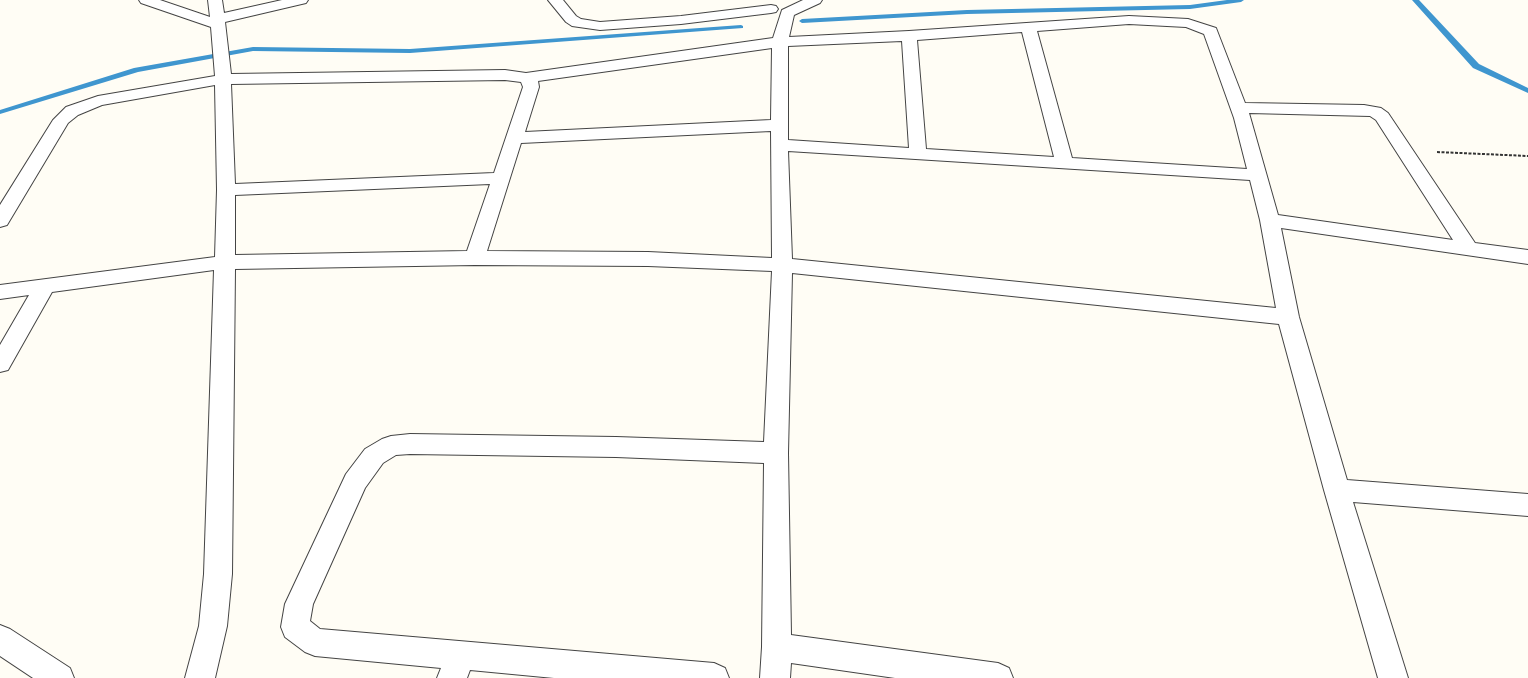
<!DOCTYPE html>
<style>
body{margin:0}
canvas{display:block;background:#fffdf5}
</style>
<canvas width="1528" height="678"></canvas>
<script>
const ctx = document.querySelector('canvas').getContext('2d');
ctx.lineJoin = 'round';
const shape = rows => new Path2D(rows.map(r => 'M' + r).join(''));
function paint(path, color) { ctx.fillStyle = color; ctx.fill(path, 'evenodd'); }
function trace(path, color, width, dash) { ctx.strokeStyle = color; ctx.lineWidth = width; ctx.lineCap = dash ? 'butt' : 'round'; ctx.setLineDash(dash || []); ctx.stroke(path); }
const stream = shape([
 [1227,0,1244,0,1241,2,1190,9,967,14,802,23,799,21,802,19,967,10,1190,5,1227,0],
 [1412,0,1419,0,1479,64,1528,88,1528,93,1473,68,1412,0],
 [741,25,743,26,743,28,410,53,253,51,138,72,0,114,0,110,134,68,253,47,410,49,741,25]
]);
const path = shape([
 [1437,152,1528,156]
]);
const street = shape([
 [139,0,160,0,210,17,208,0,222,0,224,13,282,0,308,0,306,3,225,22,231,74,505,70,526,73,773,38,782,10,803,0,822,0,820,3,794,15,789,37,909,31,1129,16,1188,19,1216,28,1245,103,1364,105,1381,108,1388,113,1475,243,1528,250,1528,264,1281,228,1299,317,1347,480,1528,494,1528,516,1353,502,1408,678,1378,678,1324,490,1279,324,792,273,788,453,791,635,998,663,1009,668,1013,678,895,678,791,663,790,678,760,678,762,647,764,463,616,457,410,454,396,455,383,463,365,488,313,604,310,621,320,629,714,663,725,668,729,678,554,678,470,670,467,678,437,678,441,668,315,656,305,652,285,637,281,627,285,604,346,474,365,449,382,439,391,436,410,434,616,437,764,442,772,271,648,266,475,265,235,269,232,574,227,626,215,678,185,678,199,626,204,574,214,270,52,292,8,370,0,372,0,345,29,295,0,299,0,285,215,257,217,190,215,85,102,105,78,115,68,123,7,225,0,227,0,205,53,120,66,107,98,96,215,76,211,27,141,3,139,0],
 [1129,24,1186,27,1204,34,1234,118,1247,169,1072,158,1037,31,1129,24],
 [1022,32,1054,157,926,149,917,40,1022,32],
 [902,41,909,148,788,140,788,46,902,41],
 [772,48,771,120,525,132,539,87,538,81,772,48],
 [505,80,521,82,523,87,494,173,235,184,231,84,505,80],
 [1249,113,1370,116,1376,120,1453,240,1278,215,1249,113],
 [771,131,772,258,648,252,487,251,521,143,771,131],
 [788,151,1250,180,1260,220,1276,308,792,259,788,151],
 [490,184,467,251,235,255,235,195,490,184],
 [548,0,563,0,576,16,581,19,600,22,681,16,771,5,776,6,778,9,776,12,771,13,681,24,600,30,572,26,566,22,548,0],
 [0,625,10,629,70,668,74,678,33,678,0,656,0,625]
]);
paint(stream, '#3f96cf');
trace(street, '#444', 2);
trace(path, '#333', 2, [3, 1.5]);
paint(street, '#fff');
</script>
